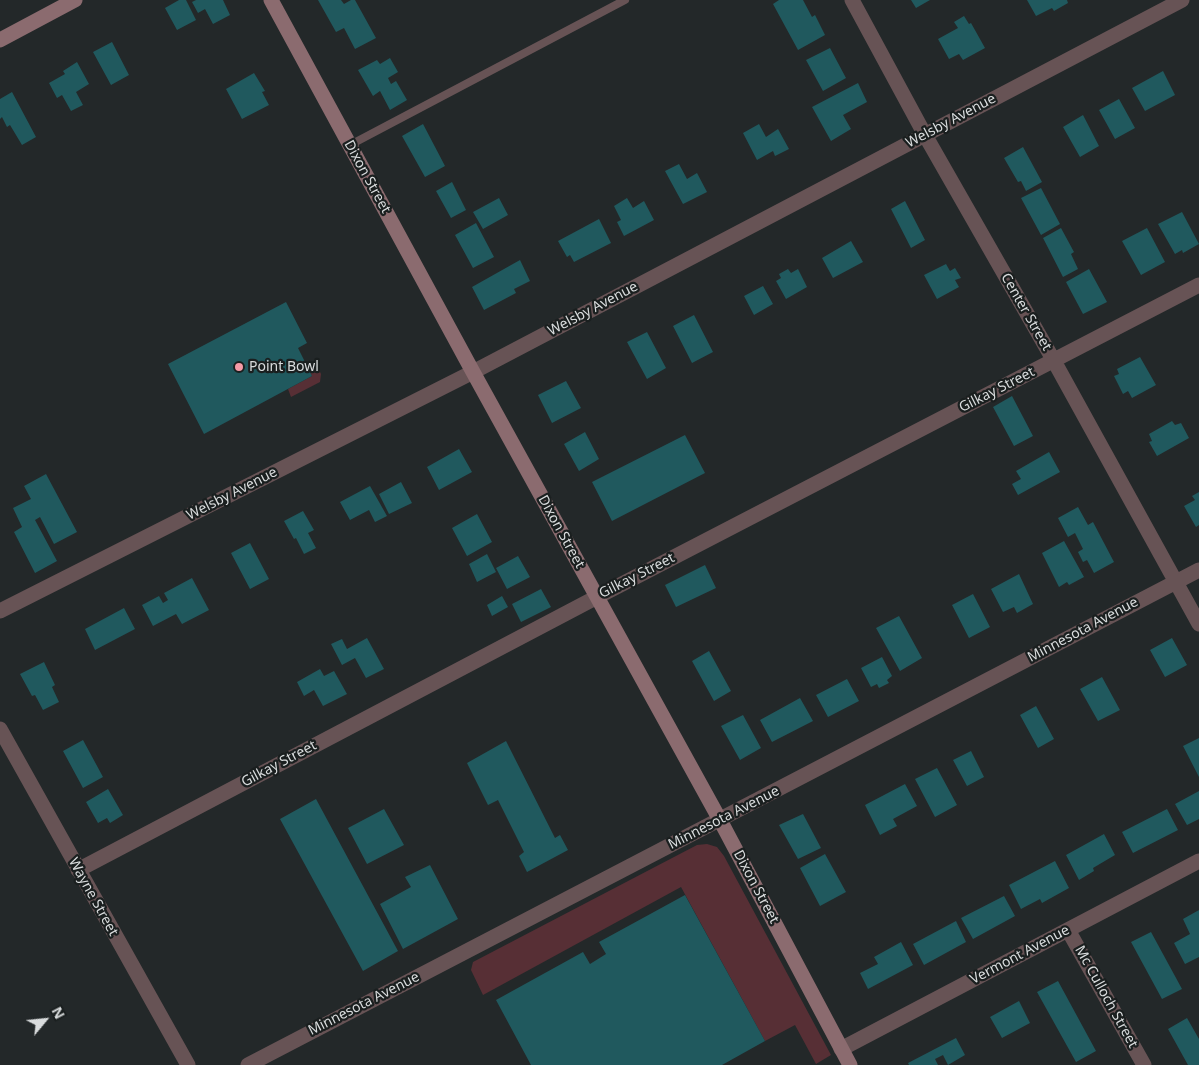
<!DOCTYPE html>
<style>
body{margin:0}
#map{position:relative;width:1199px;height:1065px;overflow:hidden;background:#232829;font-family:"Noto Sans",sans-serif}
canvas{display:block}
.north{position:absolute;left:20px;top:995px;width:50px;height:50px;-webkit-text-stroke:4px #1a1f1f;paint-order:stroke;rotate:62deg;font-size:14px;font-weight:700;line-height:20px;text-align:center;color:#d9dcdd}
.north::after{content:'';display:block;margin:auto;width:18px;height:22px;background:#d9dcdd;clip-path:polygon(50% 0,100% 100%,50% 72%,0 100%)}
</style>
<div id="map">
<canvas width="1199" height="1065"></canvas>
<div class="north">N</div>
</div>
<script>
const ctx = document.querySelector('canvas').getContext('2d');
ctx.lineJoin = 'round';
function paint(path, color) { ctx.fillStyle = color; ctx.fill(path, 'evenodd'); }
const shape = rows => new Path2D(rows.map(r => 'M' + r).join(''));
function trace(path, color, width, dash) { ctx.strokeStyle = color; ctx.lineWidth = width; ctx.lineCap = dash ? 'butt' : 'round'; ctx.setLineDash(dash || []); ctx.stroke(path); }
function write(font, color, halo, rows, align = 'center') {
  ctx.font = font + ' "Noto Sans",sans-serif'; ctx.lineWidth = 4.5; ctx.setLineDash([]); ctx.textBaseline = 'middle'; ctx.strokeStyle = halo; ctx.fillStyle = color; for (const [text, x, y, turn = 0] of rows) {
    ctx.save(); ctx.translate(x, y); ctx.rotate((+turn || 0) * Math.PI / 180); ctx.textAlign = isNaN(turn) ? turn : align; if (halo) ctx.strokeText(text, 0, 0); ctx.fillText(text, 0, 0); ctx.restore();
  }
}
const green = shape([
 [317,366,321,374,320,382,291,397,288,389,312,376,309,370],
 [707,844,717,847,724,856,831,1055,816,1064,795,1025,765,1041,681,887,483,995,471,970,473,962,697,845]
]);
const building = shape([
 [179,0,186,0,196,20,177,30,165,8],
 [196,0,223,0,230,15,213,24,205,9,198,13,192,2],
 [318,0,341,0,344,4,351,0,355,0,376,38,355,49,344,28,336,32],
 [779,0,803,0,812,17,815,15,825,35,798,50,773,4],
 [911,0,930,0,916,8],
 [1027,0,1067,0,1068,3,1054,11,1052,8,1036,16],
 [964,16,969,24,971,23,985,48,963,60,959,54,949,59,938,39,958,28,954,22],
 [112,42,129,75,111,85,93,52],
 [830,48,846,78,823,91,806,60],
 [390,58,398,72,388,78,391,84,396,81,407,100,390,110,380,91,373,96,358,70,377,60,380,64],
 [77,62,89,84,76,92,83,105,71,111,62,95,57,98,49,83,65,74,63,71],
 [1163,71,1175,95,1145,111,1132,88],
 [254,73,265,91,262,92,269,105,242,119,226,89],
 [858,83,867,102,843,115,851,129,831,141,812,107],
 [12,92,36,137,22,145,10,125,7,127,2,117,0,119,0,99],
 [1119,99,1135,128,1115,139,1099,110],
 [1083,115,1099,146,1080,157,1063,127],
 [423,124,445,166,425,177,402,136],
 [759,124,766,137,778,129,789,149,775,156,773,151,757,160,743,133],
 [1023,147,1042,182,1026,191,1021,181,1018,182,1004,158],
 [679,164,687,179,697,173,707,192,683,204,665,171],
 [452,182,466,210,451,218,436,191],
 [1041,188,1060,224,1041,235,1021,198],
 [499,198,508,215,483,229,473,212],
 [627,198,633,208,644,201,654,220,624,236,617,222,621,220,614,206],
 [905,201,925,240,911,248,891,209],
 [1182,212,1199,244,1183,253,1182,250,1175,254,1158,224],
 [599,219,611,243,574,262,570,255,567,257,558,241],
 [476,223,494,257,473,268,455,235],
 [1061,228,1074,252,1071,254,1078,269,1063,277,1043,238],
 [1147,228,1165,262,1141,275,1122,241],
 [851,241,863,262,833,278,822,258],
 [520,260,530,281,514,289,516,293,484,310,472,287],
 [946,264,950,271,955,268,961,278,955,280,959,287,937,299,924,275],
 [788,269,791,273,798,269,807,287,786,299,776,281,781,278,779,274],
 [1089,269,1107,302,1083,314,1066,282],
 [763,286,773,304,754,315,744,296],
 [286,302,307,343,298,348,312,376,204,434,168,364],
 [694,315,713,352,692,363,673,326],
 [647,332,666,368,647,379,627,342],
 [1140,357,1156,385,1132,398,1128,391,1123,394,1114,376,1119,374,1117,369],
 [566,381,581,408,552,423,538,395],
 [1012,396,1033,436,1014,446,993,407],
 [1172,421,1175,425,1181,423,1189,438,1157,456,1149,442,1152,441,1149,434],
 [585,432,599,459,579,471,564,444],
 [685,435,705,473,612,521,592,482],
 [459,449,472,472,439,490,427,467],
 [1049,452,1060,472,1018,495,1012,484,1021,479,1016,471],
 [46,474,77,532,54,544,40,517,35,520,57,561,35,573,14,532,22,527,13,508,31,499,24,486],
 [401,482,412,503,389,514,379,494],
 [370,486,387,516,375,522,369,510,350,520,340,502],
 [1199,492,1199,525,1196,527,1184,506,1195,500,1192,496],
 [1078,507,1088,525,1093,522,1114,562,1094,573,1087,560,1083,562,1078,552,1083,549,1075,533,1068,537,1058,518],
 [303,511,314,530,308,533,316,548,304,554,296,538,294,539,284,521],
 [477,514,492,542,467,556,452,528],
 [1064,541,1084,577,1069,585,1067,582,1059,587,1042,553],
 [250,543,269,579,250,589,231,553],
 [487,554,496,572,477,582,469,564],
 [518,556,530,577,507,589,496,568],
 [705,565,716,588,676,607,665,585],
 [1019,574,1033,604,1017,613,1014,607,1003,612,991,589],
 [192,578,209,610,182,624,176,614,153,626,142,605,159,596,163,603,168,600,164,593],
 [541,589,551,607,521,622,512,604],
 [973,594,990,627,969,638,952,605],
 [502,596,508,607,492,616,487,605],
 [124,608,135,629,95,650,85,629],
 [899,616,922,658,900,671,876,628],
 [367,638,384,669,366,678,355,658,342,665,331,644,342,639,347,649],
 [1172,638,1187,665,1165,677,1150,650],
 [709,651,731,691,714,701,692,661],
 [882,657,892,676,887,680,889,683,879,688,877,684,871,687,861,668],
 [44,662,55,685,52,687,59,702,43,710,35,695,32,696,20,674],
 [320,669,324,676,334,671,347,694,323,706,314,690,304,696,297,682],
 [1102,677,1120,710,1098,721,1080,689],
 [847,679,859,701,828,717,816,695],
 [800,698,813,721,772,742,760,720],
 [1036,706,1054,739,1038,748,1020,715],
 [743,715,761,748,740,760,721,726],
 [1199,738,1199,777,1183,746],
 [83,740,103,777,83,788,63,751],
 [506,741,555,838,560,835,568,850,527,872,519,856,524,852,498,800,488,805,467,763],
 [971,751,984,777,967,786,953,760],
 [937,768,957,805,935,817,915,779],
 [905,784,917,806,893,819,897,826,880,835,865,805],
 [108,789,123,815,110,823,107,818,98,823,86,802],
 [1199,791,1199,819,1187,825,1175,804],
 [316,799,398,951,363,971,280,819],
 [384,809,404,845,367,864,348,828],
 [1167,809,1178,830,1133,853,1122,832],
 [803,814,821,848,798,859,779,825],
 [1104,834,1115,855,1093,868,1094,871,1079,880,1066,855],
 [825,854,846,892,820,906,800,868],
 [1055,861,1069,888,1042,903,1040,899,1021,909,1009,885],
 [430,865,458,919,403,949,380,904,411,887,405,877],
 [685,895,765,1041,722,1065,531,1065,496,1000,583,952,590,964,606,954,599,942],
 [1004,896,1015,916,973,939,961,918],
 [1199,910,1199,957,1185,964,1174,943,1190,934,1183,919],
 [956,921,966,942,924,965,913,944],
 [1151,932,1182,989,1162,999,1131,942],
 [901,942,913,965,868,989,860,973,878,964,874,957],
 [1058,981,1096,1051,1076,1062,1037,992],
 [1019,1001,1030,1023,1002,1038,990,1017],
 [1187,1018,1199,1039,1199,1065,1188,1065,1168,1029],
 [956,1038,965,1055,948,1065,943,1055,935,1059,938,1065,909,1065,908,1063]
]);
const lane = shape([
 [350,145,625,0]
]);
const street = shape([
 [852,0,925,135,1054,361,1199,624],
 [0,611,473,372,1182,0],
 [0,729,188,1065],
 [78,870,597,597,1199,285],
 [1068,930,1144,1065],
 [841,1049,1199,861],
 [248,1065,1199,570]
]);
const secondary = shape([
 [271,0,473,372,720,820,850,1065],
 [0,40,75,0]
]);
const markers = [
 [239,367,5,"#f49aa6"]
];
const streetNames = [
 ["Welsby Avenue",951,121,-28],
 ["Dixon Street",367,177,61],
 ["Welsby Avenue",593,309,-28],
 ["Center Street",1026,312,60],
 ["Gilkay Street",997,390,-27],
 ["Welsby Avenue",232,494,-27],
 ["Dixon Street",561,532,61],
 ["Gilkay Street",637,576,-27],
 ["Minnesota Avenue",1083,630,-28],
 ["Gilkay Street",279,764,-28],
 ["Minnesota Avenue",724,818,-27],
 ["Dixon Street",756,887,62],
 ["Wayne Street",93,897,61],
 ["Vermont Avenue",1020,955,-28],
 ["Mc Culloch Street",1106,997,61],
 ["Minnesota Avenue",364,1004,-27]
];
const poiNames = [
 ["Point Bowl",249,367]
];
paint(green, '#572f35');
paint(building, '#20595e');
trace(lane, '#675355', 8);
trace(street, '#675355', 15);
trace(secondary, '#8b6b6f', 15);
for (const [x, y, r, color] of markers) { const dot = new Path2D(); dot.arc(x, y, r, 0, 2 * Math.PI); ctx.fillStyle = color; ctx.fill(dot); trace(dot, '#1a1f1f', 2); }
write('14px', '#d9dcdd', '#1a1f1f', streetNames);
write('14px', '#d9dcdd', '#1a1f1f', poiNames, 'left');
</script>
